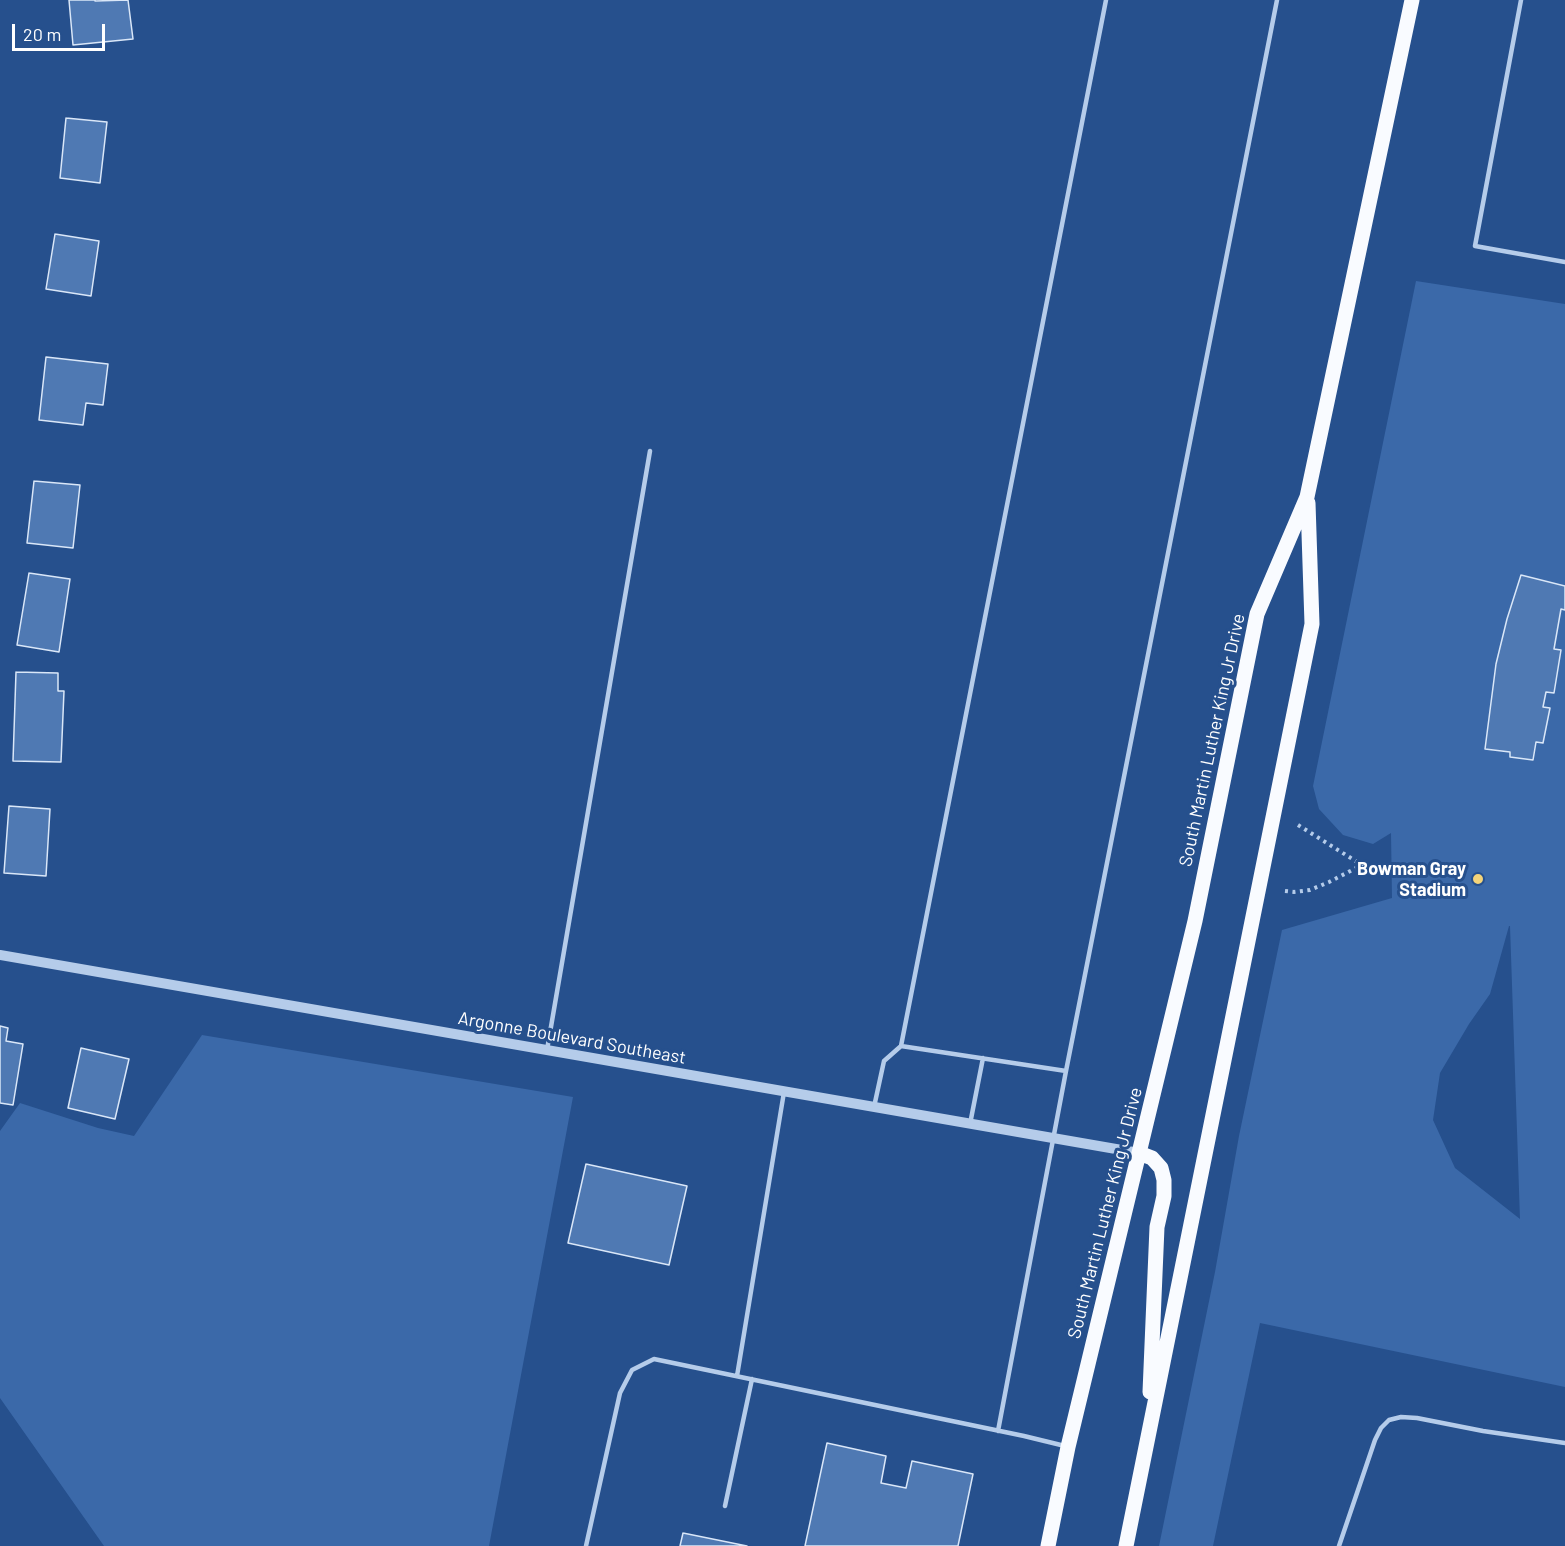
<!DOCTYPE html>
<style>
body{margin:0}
#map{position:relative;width:1565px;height:1546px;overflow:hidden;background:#26508d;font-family:Barlow,sans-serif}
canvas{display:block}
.scale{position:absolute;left:12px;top:24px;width:93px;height:27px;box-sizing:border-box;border:3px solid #fff;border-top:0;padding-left:8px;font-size:18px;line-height:21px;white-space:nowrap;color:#fff;-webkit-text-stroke:4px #26508d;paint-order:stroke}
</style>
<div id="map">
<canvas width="1565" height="1546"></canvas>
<div class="scale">20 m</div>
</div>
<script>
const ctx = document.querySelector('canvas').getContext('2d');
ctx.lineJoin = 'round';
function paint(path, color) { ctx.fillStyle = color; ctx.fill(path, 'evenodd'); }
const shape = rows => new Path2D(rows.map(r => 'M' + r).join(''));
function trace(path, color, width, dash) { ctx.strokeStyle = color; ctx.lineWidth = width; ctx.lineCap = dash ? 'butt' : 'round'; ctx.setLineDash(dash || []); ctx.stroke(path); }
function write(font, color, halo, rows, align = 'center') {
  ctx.font = font + ' Barlow,sans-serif'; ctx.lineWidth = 6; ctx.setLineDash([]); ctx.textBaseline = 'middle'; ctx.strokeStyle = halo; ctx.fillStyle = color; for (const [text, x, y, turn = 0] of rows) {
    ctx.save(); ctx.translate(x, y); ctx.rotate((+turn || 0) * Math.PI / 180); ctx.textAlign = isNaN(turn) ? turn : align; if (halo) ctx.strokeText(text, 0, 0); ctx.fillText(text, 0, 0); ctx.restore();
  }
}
const green = shape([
 [1416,281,1565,304,1565,1387,1260,1323,1213,1546,1159,1546,1215,1272,1239,1136,1282,930,1392,898,1391,833,1373,844,1343,835,1319,809,1313,786],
 [1509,926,1510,926,1520,1219,1455,1168,1433,1120,1440,1073,1469,1024,1490,994],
 [202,1035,573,1097,489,1546,104,1546,0,1398,0,1131,20,1103,98,1128,134,1136]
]);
const building = shape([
 [69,0,95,0,95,1,128,0,133,39,73,45,69,0],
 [66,118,107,122,100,183,60,178,66,118],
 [55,234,99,241,91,296,46,289,55,234],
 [46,357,108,364,103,405,86,403,83,425,39,420,46,357],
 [34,481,80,485,73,548,27,543,34,481],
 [29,573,70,579,59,652,17,645,29,573],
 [1521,575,1565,586,1565,610,1561,609,1554,649,1561,650,1554,693,1546,692,1543,707,1550,708,1543,743,1536,742,1533,760,1510,757,1510,752,1485,749,1496,664,1507,619,1521,575],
 [16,672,58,673,58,691,64,691,61,762,13,761,16,672],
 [9,806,50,809,46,876,4,873,9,806],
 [0,1026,8,1028,6,1041,23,1044,13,1105,0,1103,0,1026],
 [81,1048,129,1059,115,1119,68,1108,81,1048],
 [586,1164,687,1186,669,1265,568,1243,586,1164],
 [827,1443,886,1456,881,1483,906,1488,912,1461,973,1474,958,1546,805,1546,827,1443],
 [683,1533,747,1546,680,1546,683,1533]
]);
const path = shape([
 [1298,825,1362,865,1392,865],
 [1285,891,1294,892,1310,890,1329,882,1362,865]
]);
const service = shape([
 [1106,0,901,1046,1066,1071,1277,0],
 [1521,0,1475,246,1565,262],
 [547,1050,650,451],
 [874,1107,884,1061,901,1046],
 [970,1124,983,1058],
 [737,1376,784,1092],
 [998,1431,1066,1071],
 [725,1506,752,1379],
 [586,1546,620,1393,632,1370,654,1359,1024,1436,1065,1446],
 [1339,1546,1375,1440,1381,1428,1389,1420,1401,1417,1417,1418,1483,1431,1565,1443]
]);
const tertiary = shape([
 [0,955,1139,1153]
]);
const primary = shape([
 [1139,1153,1152,1158,1161,1168,1164,1180,1164,1196,1157,1227,1150,1392],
 [1048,1546,1068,1447,1195,921,1257,614,1307,497,1412,0],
 [1126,1546,1312,624,1308,503]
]);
const markers = [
 [1478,879,6,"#f4d47a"]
];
const streetNames = [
 ["South Martin Luther King Jr Drive",1212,740,-78],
 ["Argonne Boulevard Southeast",572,1038,10],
 ["South Martin Luther King Jr Drive",1105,1213,-76]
];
const poiNames = [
 ["Bowman Gray",1466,869],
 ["Stadium",1466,890]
];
paint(green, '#3b69a9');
paint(building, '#4f79b3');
trace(building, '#dae7f8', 1.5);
trace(path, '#b5ccea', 4, [3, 4.5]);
trace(service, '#b5ccea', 4.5);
trace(tertiary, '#b5ccea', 10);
trace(primary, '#f9fbff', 15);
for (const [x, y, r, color] of markers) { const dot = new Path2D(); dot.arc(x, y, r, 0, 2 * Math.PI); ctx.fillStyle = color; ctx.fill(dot); trace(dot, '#26508d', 2); }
write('18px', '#fff', '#26508d', streetNames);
write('bold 18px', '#fff', '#26508d', poiNames, 'right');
</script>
